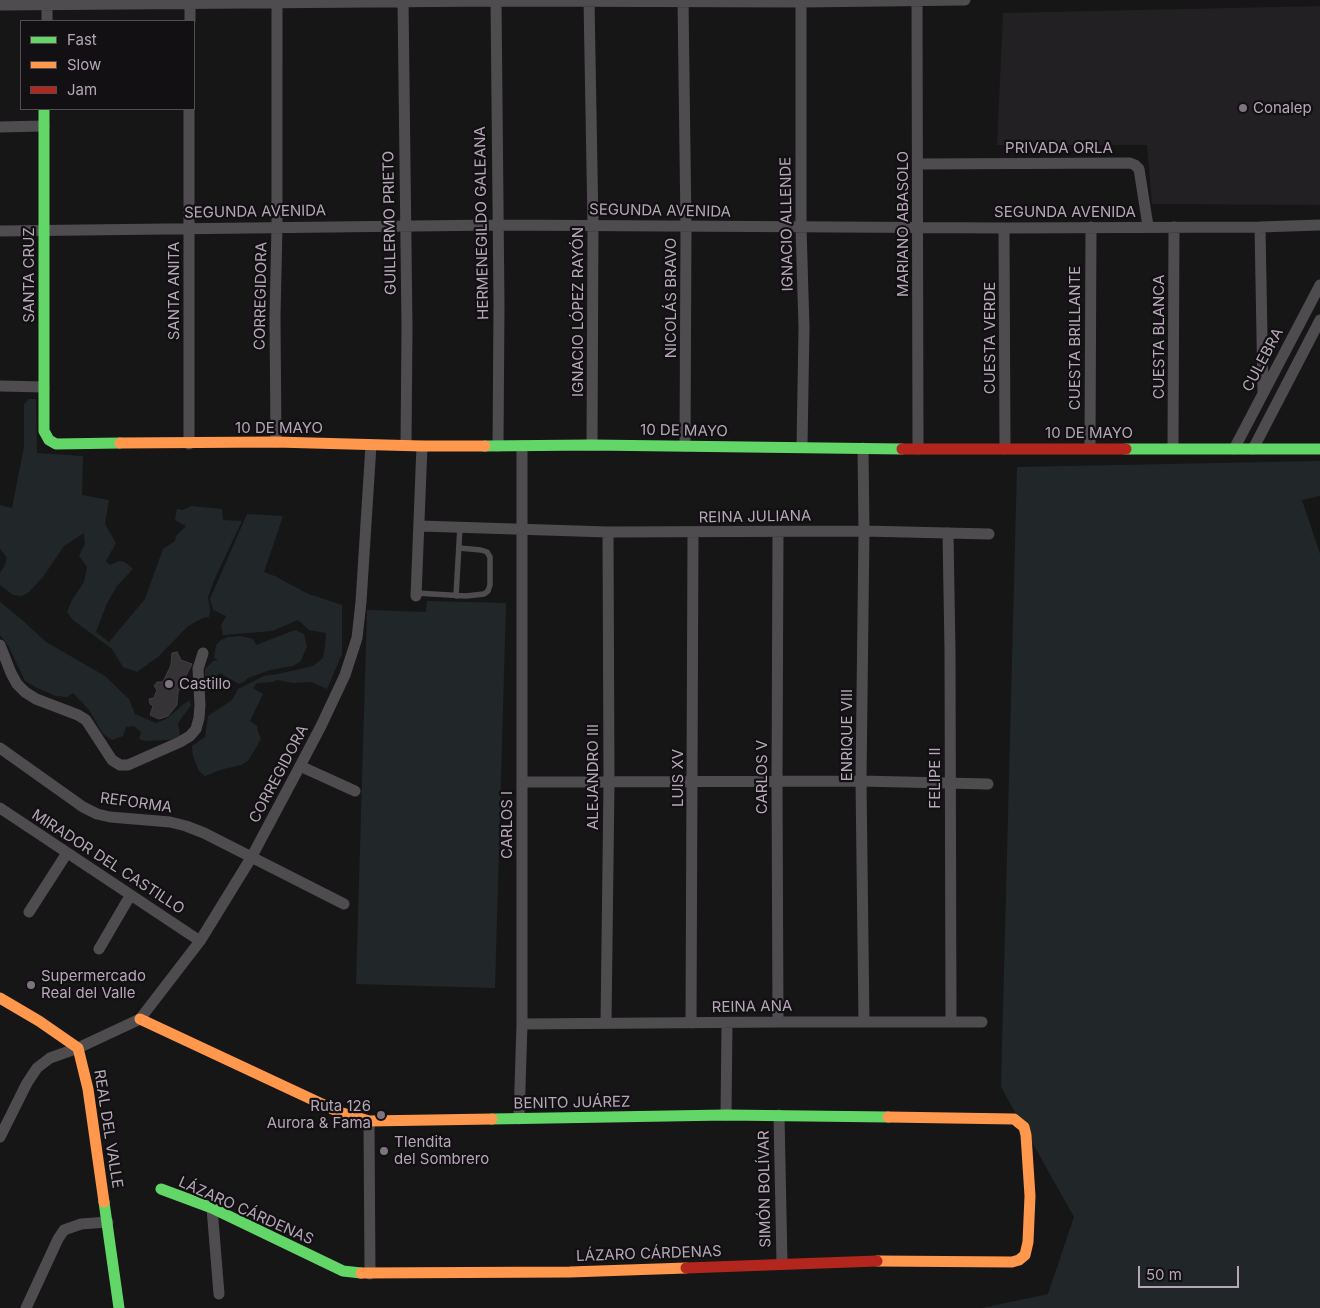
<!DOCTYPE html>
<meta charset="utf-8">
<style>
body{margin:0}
#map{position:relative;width:1320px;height:1308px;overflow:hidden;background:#161616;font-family:Inter,sans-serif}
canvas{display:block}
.legend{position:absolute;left:20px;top:20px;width:175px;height:90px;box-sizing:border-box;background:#121012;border:1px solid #534c54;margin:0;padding:6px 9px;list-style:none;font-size:15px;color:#b5a7b8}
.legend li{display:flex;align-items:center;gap:10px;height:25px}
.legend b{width:25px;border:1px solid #534c54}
.scale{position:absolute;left:1138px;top:1266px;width:101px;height:22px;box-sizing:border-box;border:2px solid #b5a7b8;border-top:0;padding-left:6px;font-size:15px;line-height:18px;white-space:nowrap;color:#b5a7b8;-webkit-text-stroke:4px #121012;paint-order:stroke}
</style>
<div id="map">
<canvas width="1320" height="1308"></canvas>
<ul class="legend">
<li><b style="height:6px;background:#63d668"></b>Fast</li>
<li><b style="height:6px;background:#ff974d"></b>Slow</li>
<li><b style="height:6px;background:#b3261e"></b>Jam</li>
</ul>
<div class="scale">50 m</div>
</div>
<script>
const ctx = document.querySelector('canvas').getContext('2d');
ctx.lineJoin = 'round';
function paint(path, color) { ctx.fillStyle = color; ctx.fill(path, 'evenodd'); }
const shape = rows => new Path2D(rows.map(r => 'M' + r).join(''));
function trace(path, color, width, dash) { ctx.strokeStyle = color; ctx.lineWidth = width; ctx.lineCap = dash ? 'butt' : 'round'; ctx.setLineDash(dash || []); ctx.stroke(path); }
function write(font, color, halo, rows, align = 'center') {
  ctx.font = font + ' Inter,sans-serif'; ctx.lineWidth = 4.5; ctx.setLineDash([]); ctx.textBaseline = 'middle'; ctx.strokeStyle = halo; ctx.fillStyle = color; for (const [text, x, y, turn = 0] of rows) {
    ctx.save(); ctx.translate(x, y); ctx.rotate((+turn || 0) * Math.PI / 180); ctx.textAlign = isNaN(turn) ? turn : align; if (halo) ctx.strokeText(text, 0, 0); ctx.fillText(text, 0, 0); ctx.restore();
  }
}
const built = shape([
 [1320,6,1320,205,1152,204,1147,145,997,145,1003,13]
]);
const green = shape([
 [29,399,36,399,37,453,83,456,82,495,109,500,105,524,116,543,106,561,110,565,119,561,125,562,133,569,117,586,107,603,96,632,109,642,145,599,163,549,175,541,176,536,186,526,175,520,177,509,183,510,191,506,222,509,223,520,242,521,215,578,208,597,210,610,209,617,203,618,188,626,159,656,137,672,123,667,112,649,73,620,67,612,72,600,84,582,87,567,79,556,85,544,84,533,64,546,43,577,29,592,22,596,13,595,0,585,0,573,4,567,7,558,0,549,0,505,12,508,24,447,24,404],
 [1320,461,1320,496,1302,500,1320,554,1320,1308,982,1308,1048,1294,1074,1217,1001,1087,1017,467],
 [247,514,283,516,264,572,277,577,306,593,342,605,342,654,327,689,311,682,293,683,277,680,272,682,257,683,253,688,263,694,250,721,257,726,258,732,261,739,248,761,241,765,220,770,205,776,199,771,193,756,192,746,205,737,208,716,232,700,238,689,264,676,278,674,313,666,323,658,325,646,326,633,309,630,298,620,272,631,223,635,221,626,226,616,213,610,210,599],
 [427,601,506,603,495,988,356,984,367,610,426,612],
 [0,602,21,619,46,642,105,676,129,699,135,714,156,723,166,719,189,700,191,705,178,723,180,735,177,738,166,740,145,741,139,739,141,732,134,726,126,727,123,736,112,740,103,734,89,710,73,693,67,697,56,696,39,689,25,681,9,647,0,635],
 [295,630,304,634,307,646,301,661,293,666,270,670,248,678,245,681,239,684,220,673,213,679,205,676,205,669,213,661,218,660,214,658,216,645,221,640,228,637,241,636,253,639,256,645]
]);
const building = shape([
 [177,652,181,660,192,664,178,692,177,705,168,716,159,719,150,715,153,706,150,704,149,699,154,698,157,690,154,686,157,682,163,682,171,665,172,653,177,652]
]);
const lane = shape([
 [416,593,466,596,484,594,488,591,490,585,490,557,487,552,481,550,459,548],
 [456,596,460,527]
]);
const street = shape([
 [403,0,407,327,406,445],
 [496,0,499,305,498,446],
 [589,0,593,225,592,445],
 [683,0,686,227,685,446],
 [801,0,801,227,804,328,802,447],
 [917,0,918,449],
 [0,5,496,1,801,2,965,0],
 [47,21,47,5],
 [190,21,190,4],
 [0,127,44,126],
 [918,164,1130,163,1135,165,1139,169,1148,226],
 [1260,227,1263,391],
 [1004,228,1005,449],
 [0,231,497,225,1004,228,1260,227,1320,225],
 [0,386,44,387],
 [276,442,275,317,277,226,277,0],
 [189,444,189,109],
 [863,448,864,531,861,781,864,1022],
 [1090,448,1091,227],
 [1173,448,1174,227],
 [1234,449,1320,285],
 [1253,449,1320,320],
 [420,526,608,532,864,531,989,534],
 [948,533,950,651,951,1022],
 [416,596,422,446],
 [0,645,11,673,17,684,25,692,36,699,78,715,86,720,112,760,120,765,128,765,180,742,190,736,196,729,199,718,200,705,198,669,203,653],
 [0,748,83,807,97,814,110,817,170,822,186,826,204,833,344,904],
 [300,766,355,791],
 [522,782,861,781,988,784],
 [0,808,200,941],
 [29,912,67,853],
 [99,949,130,896],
 [778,1022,777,782,778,532],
 [606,1023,609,782,608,532],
 [691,1023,693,533],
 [522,1024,778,1022,982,1022],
 [726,1115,727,1023],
 [779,1115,782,1263],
 [519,1119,522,1024,522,446],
 [369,1121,370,1274],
 [0,1137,27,1083,37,1068,50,1058,78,1048,140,1019,200,941,251,858,300,766,321,726,345,675,357,638,361,602,371,445],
 [212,1208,219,1294],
 [26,1308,58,1239,64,1230,81,1224,108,1222]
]);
const fast = shape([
 [44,109,44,431,49,440,56,444,120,443],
 [485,446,592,445,902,449],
 [1126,449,1320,449],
 [492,1119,726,1115,888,1117],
 [161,1189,212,1208,343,1271,361,1273],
 [104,1202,119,1308]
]);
const slow = shape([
 [120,443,276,442,422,446,485,446],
 [0,998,39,1021,78,1048,88,1089,104,1202],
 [140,1019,339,1112,369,1121,492,1119],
 [877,1261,1012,1262,1019,1260,1025,1255,1028,1242,1030,1196,1026,1135,1024,1127,1014,1119,888,1117],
 [361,1273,570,1272,686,1268]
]);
const jam = shape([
 [902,449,1126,449],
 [686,1268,877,1261]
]);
const markers = [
 [1243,108,5,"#7d747f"],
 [169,684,5,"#7d747f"],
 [31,985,5,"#7d747f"],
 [381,1115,5,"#7d747f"],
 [384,1151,5,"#7d747f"]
];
const poiNames = [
 ["Conalep",1253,108],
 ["Castillo",179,684],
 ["Supermercado",41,976],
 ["Real del Valle",41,993],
 ["Ruta 126",371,1106,"right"],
 ["Aurora & Fama",371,1123,"right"],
 ["TIendita",394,1142],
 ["del Sombrero",394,1159]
];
const streetNames = [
 ["PRIVADA ORLA",1059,148],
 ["SEGUNDA AVENIDA",660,211,1],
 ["SEGUNDA AVENIDA",255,212,-1],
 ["SEGUNDA AVENIDA",1065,212],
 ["GUILLERMO PRIETO",390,223,-91],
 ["HERMENEGILDO GALEANA",482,223,-91],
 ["IGNACIO ALLENDE",787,224,-91],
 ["MARIANO ABASOLO",903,224,-90],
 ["SANTA CRUZ",29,275,-90],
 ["SANTA ANITA",174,291,-90],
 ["CORREGIDORA",261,296,-89],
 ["NICOLÁS BRAVO",671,298,-90],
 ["IGNACIO LÓPEZ RAYÓN",578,312,-90],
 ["CUESTA BLANCA",1159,337,-90],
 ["CUESTA VERDE",990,338,-90],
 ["CUESTA BRILLANTE",1075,338,-90],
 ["CULEBRA",1263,360,-62],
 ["10 DE MAYO",279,428],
 ["10 DE MAYO",684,431,1],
 ["10 DE MAYO",1089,433],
 ["REINA JULIANA",755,517,-1],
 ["ENRIQUE VIII",847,735,-90],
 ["CORREGIDORA",279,774,-62],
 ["ALEJANDRO III",593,777,-90],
 ["CARLOS V",762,777,-90],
 ["LUIS XV",678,778,-90],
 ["FELIPE II",935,778,-90],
 ["REFORMA",136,803,8],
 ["CARLOS I",507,825,-90],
 ["MIRADOR DEL CASTILLO",108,862,33],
 ["REINA ANA",752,1007,-1],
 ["BENITO JUÁREZ",572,1103,-1],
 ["REAL DEL VALLE",108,1129,81],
 ["SIMÓN BOLÍVAR",765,1189,-91],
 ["LÁZARO CÁRDENAS",246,1211,24],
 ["LÁZARO CÁRDENAS",649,1254,-2]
];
paint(built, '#222022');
paint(green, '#212729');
paint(building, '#353336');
trace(building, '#423e42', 1);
trace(lane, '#4f4c50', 5.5);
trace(street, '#4f4c50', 11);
trace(fast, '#63d668', 11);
trace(slow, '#ff974d', 11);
trace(jam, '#b3261e', 11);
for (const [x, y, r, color] of markers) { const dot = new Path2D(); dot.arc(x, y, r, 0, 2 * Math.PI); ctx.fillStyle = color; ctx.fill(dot); trace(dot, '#121012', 2); }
write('15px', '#b5a7b8', '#121012', poiNames, 'left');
write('15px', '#b5a7b8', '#121012', streetNames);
</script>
